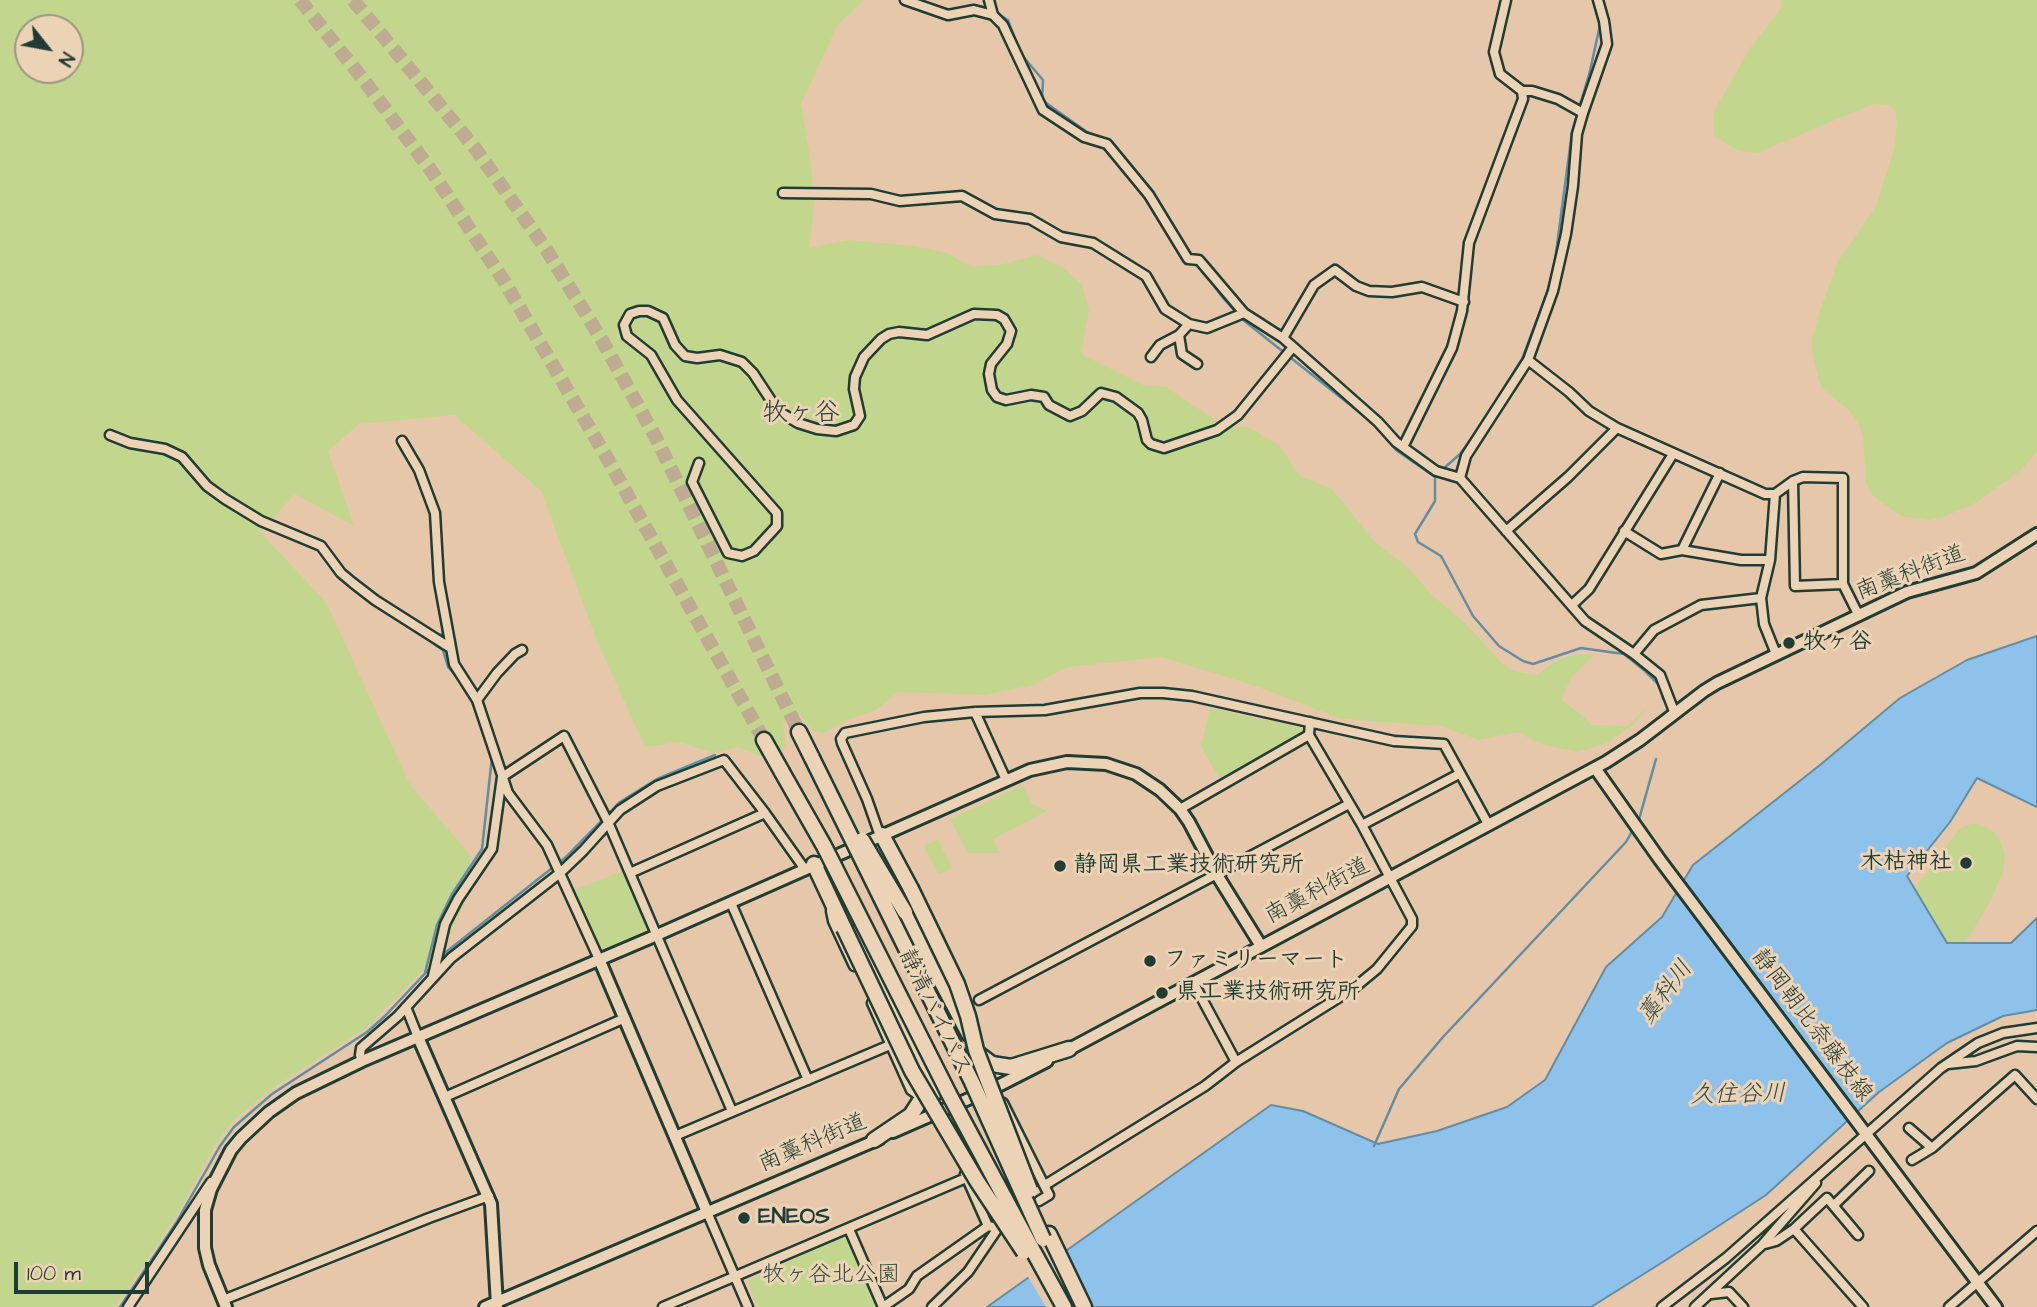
<!DOCTYPE html>
<meta charset="utf-8">
<style>
body{margin:0}
#map{position:relative;width:2037px;height:1307px;overflow:hidden;background:#e7c7a9;font-family:"Architects Daughter",sans-serif}
canvas{display:block}
.north{position:absolute;left:14px;top:14px;width:70px;height:70px;box-sizing:border-box;background:#edd3b5;border:2px solid #9b9781;border-radius:50%;rotate:121deg;font-size:19px;font-weight:700;line-height:28px;text-align:center;color:#1f3d34}
.north::after{content:'';display:block;margin:auto;width:24px;height:32px;background:#1f3d34;clip-path:polygon(50% 0,100% 100%,50% 72%,0 100%)}
.scale{position:absolute;left:14px;top:1262px;width:135px;height:32px;box-sizing:border-box;border:4px solid #1f3d34;border-top:0;padding-left:9px;font-size:21px;line-height:24px;white-space:nowrap;color:#1f3d34;-webkit-text-stroke:5px #edd3b5;paint-order:stroke}
</style>
<div id="map">
<canvas width="2037" height="1307"></canvas>
<div class="north">N</div>
<div class="scale">100 m</div>
</div>
<script>
const ctx = document.querySelector('canvas').getContext('2d');
ctx.lineJoin = 'round';
function paint(path, color) { ctx.fillStyle = color; ctx.fill(path, 'evenodd'); }
const shape = rows => new Path2D(rows.map(r => 'M' + r).join(''));
function trace(path, color, width, dash) { ctx.strokeStyle = color; ctx.lineWidth = width; ctx.lineCap = dash ? 'butt' : 'round'; ctx.setLineDash(dash || []); ctx.stroke(path); }
function write(font, color, halo, rows, align = 'center') {
  ctx.font = font + ' "Architects Daughter","Klee One",sans-serif'; ctx.lineWidth = 6; ctx.setLineDash([]); ctx.textBaseline = 'middle'; ctx.strokeStyle = halo; ctx.fillStyle = color; for (const [text, x, y, turn = 0] of rows) {
    ctx.save(); ctx.translate(x, y); ctx.rotate((+turn || 0) * Math.PI / 180); ctx.textAlign = isNaN(turn) ? turn : align; if (halo) ctx.strokeText(text, 0, 0); ctx.fillText(text, 0, 0); ctx.restore();
  }
}
const green = shape([
 [0,0,864,0,837,26,801,104,810,157,814,205,809,248,848,240,914,246,947,253,972,267,1004,264,1036,255,1063,267,1082,285,1089,311,1081,354,1143,385,1166,387,1226,427,1248,427,1279,445,1300,476,1332,489,1375,542,1409,568,1432,595,1464,622,1502,663,1513,671,1536,675,1561,658,1579,654,1594,655,1572,676,1561,700,1582,715,1592,725,1627,726,1648,707,1634,724,1607,743,1578,752,1540,744,1518,732,1479,740,1441,726,1342,719,1253,685,1161,657,1068,667,1033,685,985,695,898,692,876,710,847,720,824,733,813,731,798,714,783,723,786,746,775,757,760,756,739,747,713,753,679,742,645,747,597,641,541,491,454,415,359,424,328,451,354,526,295,494,260,532,326,602,410,785,471,856,465,902,451,933,432,961,366,1028,273,1088,233,1121,216,1144,179,1212,116,1307,0,1307],
 [28,28,70,28,70,70,28,70],
 [1781,0,2037,0,2037,452,2020,471,1977,502,1944,517,1928,520,1901,516,1872,495,1866,483,1863,436,1859,425,1850,411,1824,390,1818,378,1812,351,1812,339,1819,314,1837,263,1876,206,1895,146,1897,122,1895,111,1890,105,1873,104,1757,153,1739,151,1714,136,1713,113,1750,48,1777,14,1782,5],
 [1210,708,1303,728,1304,734,1221,781,1201,747],
 [1023,785,1032,804,1047,811,993,839,1000,853,968,853,950,819],
 [1971,824,1980,824,1994,832,2001,843,2005,856,2003,872,1991,900,1971,934,1962,947,1953,954,1912,893,1958,830],
 [938,839,952,868,939,875,924,846],
 [623,871,650,931,605,949,601,946,574,890],
 [847,1234,877,1307,758,1307,747,1281]
]);
const water = shape([
 [2037,636,2037,807,1977,778,1950,822,1907,876,1947,943,2011,943,2037,918,2037,1010,2003,1016,1947,1043,1879,1092,1766,1195,1666,1260,1591,1307,987,1307,1271,1105,1303,1111,1378,1144,1437,1131,1507,1107,1545,1080,1606,967,1662,917,1693,865,1820,765,1900,698,1967,660,2037,636]
]);
const pier = shape([
 [1680,879,1858,1116,1849,1124,1673,890],
 [1062,1250,1066,1260,1093,1307,1046,1307,1027,1275]
]);
const stream = shape([
 [1000,15,1008,20,1018,47],
 [1020,53,1043,80,1042,100,1087,132,1112,142,1151,189,1173,226],
 [1200,267,1223,298,1242,319,1374,424,1396,450,1435,477],
 [1442,470,1460,454,1483,422,1522,359,1546,296,1554,268,1572,132,1590,71,1600,25,1593,0],
 [1438,475,1435,477,1435,501,1415,534,1418,542,1441,556,1473,616,1499,646,1523,661,1533,664,1581,648,1624,654,1645,671,1661,687,1663,699],
 [427,504,430,511],
 [433,535,433,553],
 [434,633,439,636,443,633,440,608],
 [435,645,443,650,448,667,462,683],
 [1638,823,1656,759],
 [441,956,566,857,620,802,657,779,715,755],
 [425,973,437,925,452,894,482,849,492,757],
 [1374,1146,1399,1089,1443,1037,1626,842,1634,828],
 [120,1307,176,1223,220,1146,234,1127,272,1094,367,1032,385,1016,432,966]
]);
const highwayTunnel = shape([
 [300,0,366,83,430,169,504,281,607,458,764,740],
 [353,0,475,148,546,249,603,342,657,440,799,732]
]);
const street = shape([
 [905,0,948,15,974,10,993,15],
 [989,0,993,15,1003,25,1043,110,1084,137,1107,144,1149,195,1188,259,1199,260,1244,313,1283,338,1378,422,1396,442,1436,471,1460,478,1585,621,1634,654,1660,675,1675,714],
 [1506,0,1494,52,1500,74,1522,91,1532,91,1558,99,1583,113,1607,44,1604,21,1598,0],
 [783,193,871,194,900,201,962,196,995,214,1030,219,1061,237,1093,243,1146,276,1165,309,1189,324,1207,328,1244,313],
 [1179,335,1182,354,1197,364],
 [1283,338,1314,285,1335,270,1356,286,1369,291,1392,292,1422,287,1464,302],
 [1151,357,1160,345,1179,335,1189,324],
 [1528,360,1569,392,1589,411,1617,428],
 [110,435,130,443,165,449,182,457,207,486,225,499,261,521,321,546,341,573,353,583,375,600,449,647],
 [402,441,419,470,435,513,439,582,454,664,477,700,508,793,547,845,599,959],
 [1403,447,1452,348,1462,311,1469,243,1523,99,1522,91],
 [699,463,692,482,728,553,742,556,754,551,777,526,777,513,677,400,651,355,627,336,624,325,630,314,639,311,648,311,663,318,675,345,685,356,697,358,720,355,742,362,753,373,774,405,783,414,798,423,817,429,836,431,854,425,860,416,854,389,855,377,864,357,881,339,889,334,899,332,927,335,974,314,997,315,1004,319,1011,331,1007,344,991,364,989,374,992,390,997,397,1006,400,1031,395,1044,397,1049,405,1070,416,1082,411,1101,393,1116,397,1138,413,1142,420,1147,440,1151,444,1164,448,1217,430,1238,415,1293,347],
 [1460,478,1466,456,1528,360,1553,291,1566,234,1573,186,1577,134,1583,113],
 [1793,481,1795,586,1843,584],
 [1775,494,1770,560,1761,598,1764,624,1776,654],
 [1506,531,1568,477,1617,428,1765,494,1775,494,1793,481,1803,477,1843,478,1843,584,1859,616],
 [1624,531,1661,554,1682,550,1741,560,1770,560],
 [1682,550,1720,473],
 [1572,605,1589,589,1673,454],
 [1634,654,1654,630,1701,605,1761,598],
 [477,700,497,673,515,654,522,650],
 [975,712,1006,780],
 [1180,809,1309,735,1310,722],
 [1362,825,1459,774],
 [880,836,867,799,842,743,841,739,845,733,924,717,975,712,1045,710,1140,693,1163,693,1192,696,1394,741,1444,744,1488,824],
 [630,873,765,813],
 [731,903,808,1080],
 [831,911,833,921,854,966],
 [433,976,445,924,458,899,492,849,502,777,564,736,608,822,732,1111],
 [979,1000,1349,804],
 [872,1003,911,1090,922,1098],
 [406,1007,418,1037],
 [362,1061,360,1055,361,1048,398,1016,451,958,560,873,583,851,620,810,657,786,724,760,765,813,804,868],
 [1236,1062,1354,988,1377,969,1412,926,1412,919,1362,825,1309,735],
 [1948,1064,1976,1061,2017,1046,2037,1047],
 [445,1097,625,1018],
 [1003,1103,1049,1195,1039,1201],
 [1909,1128,1932,1148],
 [675,1136,890,1045],
 [1912,1160,1932,1148,2015,1075,2037,1099],
 [965,1174,988,1226],
 [1045,1185,1205,1086,1236,1062,1193,982],
 [1834,1205,1869,1171],
 [707,1212,748,1307],
 [849,1229,883,1307],
 [1794,1229,1827,1198,1858,1235],
 [1765,1244,1776,1241,1794,1229,1863,1307],
 [1711,1294,1729,1292,1743,1307],
 [223,1300,429,1218,489,1196],
 [128,1307,211,1182],
 [663,1307,966,1178],
 [883,1307,909,1289,917,1276,988,1226,998,1228,968,1272,932,1307],
 [1662,1307,1726,1258,1941,1068,1978,1043,2003,1033,2037,1028],
 [1695,1307,1762,1245,1816,1183],
 [1949,1307,2037,1231]
]);
const secondary = shape([
 [1595,768,1660,860,1996,1307],
 [599,959,707,1212],
 [418,1037,491,1204,497,1305],
 [1064,1052,1606,762,1640,740,1704,691,1717,683,1907,592,1976,573,2037,534],
 [893,1132,996,1087,1047,1061],
 [226,1307,209,1265,205,1248,205,1210,211,1189,231,1150,241,1138,269,1112,296,1093,362,1061,657,935,1030,770,1067,762,1106,764,1136,774,1160,790,1180,809,1189,822,1217,875,1261,946],
 [485,1307,879,1139]
]);
const highway = shape([
 [799,732,812,758],
 [764,740,782,772],
 [882,835,911,889],
 [814,864,844,928],
 [905,912,969,1034],
 [856,933,933,1095],
 [980,1055,992,1064,1011,1067,1069,1049],
 [874,1140,911,1115,922,1098,924,1081],
 [1049,1234,1084,1307],
 [1031,1247,1064,1307]
]);
const highwayBridge = shape([
 [812,758,972,1082,1043,1239],
 [782,772,824,846,949,1094,1031,1247],
 [862,840,905,912],
 [911,889,957,984,968,1016,976,1050,1030,1190],
 [844,928,912,1071,977,1181,1024,1252]
]);
const markers = [
 [1789,643,7,"#1f3d34"],
 [1966,863,7,"#1f3d34"],
 [1060,866,7,"#1f3d34"],
 [1150,961,7,"#1f3d34"],
 [1162,993,7,"#1f3d34"],
 [744,1218,7,"#1f3d34"]
];
const streetNames = [
 ["南藁科街道",1911,574,-21],
 ["南藁科街道",1318,892,-28],
 ["静清バイパス",934,1013,64],
 ["静岡朝比奈藤枝線",1811,1026,53],
 ["南藁科街道",813,1144,-23]
];
const poiNames = [
 ["牧ヶ谷",1803,643],
 ["木枯神社",1952,863,"right"],
 ["静岡県工業技術研究所",1074,866],
 ["ファミリーマート",1164,961],
 ["県工業技術研究所",1176,993],
 ["ENEOS",758,1218]
];
const parkNames = [
 ["牧ヶ谷北公園",831,1276]
];
const waterNames = [
 ["藁科川",1667,993,-53],
 ["久住谷川",1738,1096,-1]
];
const quarterNames = [
 ["牧ヶ谷",801,415]
];
paint(green, '#c2d78d');
paint(water, '#8ec2eb');
trace(water, '#628da2', 2);
paint(pier, '#e7c7a9');
trace(stream, '#628da2', 2.5);
trace(highwayTunnel, '#bfab92', 14, [14, 7]);
trace(street, '#1f3d34', 13);
trace(secondary, '#1f3d34', 16);
trace(highway, '#1f3d34', 19);
trace(street, '#edd3b5', 8);
trace(secondary, '#edd3b5', 10);
trace(highway, '#edd3b5', 14);
trace(highwayBridge, '#1f3d34', 19, []);
trace(highwayBridge, '#edd3b5', 14);
for (const [x, y, r, color] of markers) { const dot = new Path2D(); dot.arc(x, y, r, 0, 2 * Math.PI); ctx.fillStyle = color; ctx.fill(dot); trace(dot, '#edd3b5', 2.5); }
write('23px', '#1f3d34', '#edd3b5', streetNames);
write('bold 23px', '#1f3d34', '#edd3b5', poiNames, 'left');
write('23px', '#2f4c3d', '#edd3b5', parkNames);
write('italic 24px', '#2a4a46', '#edd3b5', waterNames);
write('26px', '#1f3d34', '#edd3b5', quarterNames);
</script>
